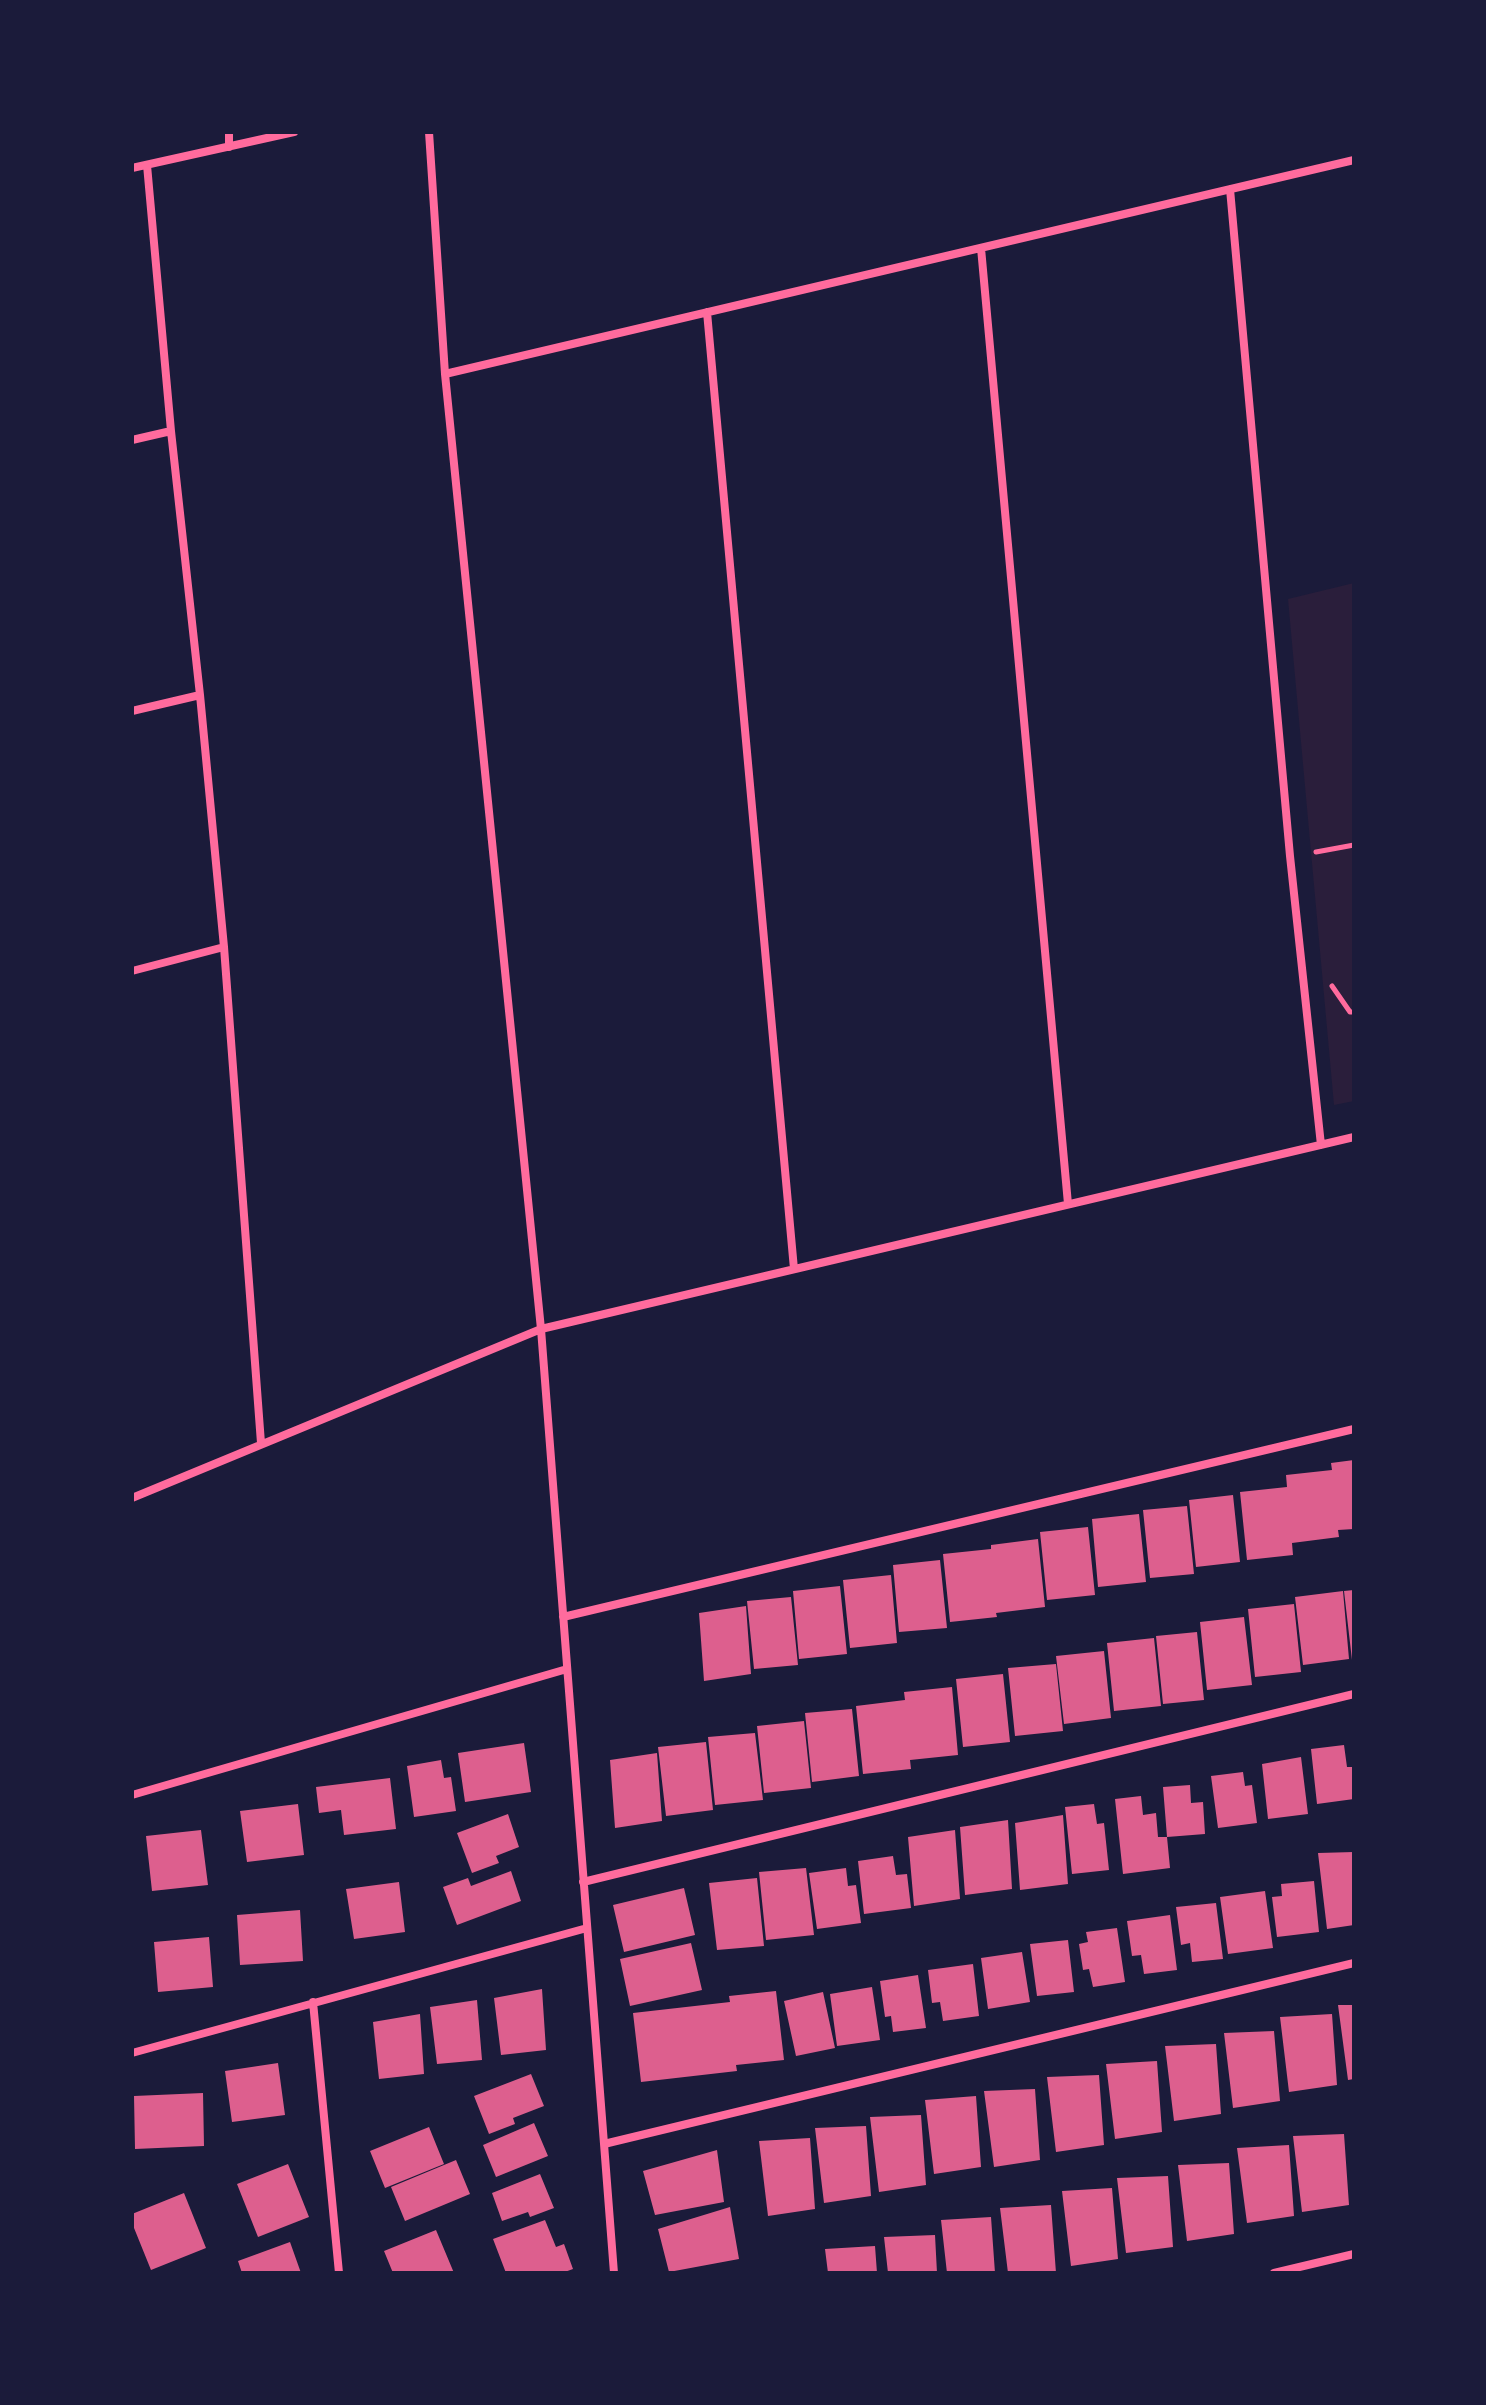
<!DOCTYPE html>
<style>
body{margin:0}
#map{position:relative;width:1486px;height:2405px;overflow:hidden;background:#1b1b3a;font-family:"DM Sans",sans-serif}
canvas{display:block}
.frame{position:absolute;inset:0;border:134px solid #1b1b3a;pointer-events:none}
</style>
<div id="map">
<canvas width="1486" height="2405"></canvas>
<div class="frame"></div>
</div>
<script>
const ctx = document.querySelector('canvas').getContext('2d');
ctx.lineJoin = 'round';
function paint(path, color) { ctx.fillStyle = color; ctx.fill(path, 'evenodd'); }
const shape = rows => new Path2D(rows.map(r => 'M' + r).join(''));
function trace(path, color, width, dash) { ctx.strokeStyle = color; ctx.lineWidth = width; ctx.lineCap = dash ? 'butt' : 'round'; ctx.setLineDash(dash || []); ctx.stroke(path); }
const green = shape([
 [1354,583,1354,1101,1334,1105,1288,599]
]);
const building = shape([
 [1354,1460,1354,1529,1338,1530,1339,1537,1292,1543,1293,1555,1247,1560,1240,1492,1287,1487,1286,1475,1332,1470,1331,1463],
 [1233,1495,1240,1562,1196,1567,1189,1500],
 [1187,1506,1194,1574,1150,1578,1143,1510],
 [1139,1514,1146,1582,1098,1587,1092,1519],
 [1088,1527,1095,1595,1047,1600,1040,1532],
 [1038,1539,1045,1607,996,1613,997,1617,950,1622,943,1554,991,1549,991,1545],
 [940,1560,947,1628,899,1632,893,1565],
 [891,1575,897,1643,850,1648,843,1580],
 [840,1586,847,1654,799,1659,793,1591],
 [1354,1590,1354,1660,1352,1660,1344,1591],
 [1343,1591,1349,1659,1303,1665,1295,1597],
 [791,1597,798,1665,754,1669,747,1601],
 [1294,1604,1301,1672,1255,1677,1248,1609],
 [746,1606,751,1674,704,1681,699,1613],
 [1244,1617,1252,1685,1207,1690,1200,1622],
 [1197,1632,1204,1700,1163,1704,1156,1636],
 [1154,1638,1161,1706,1114,1711,1107,1643],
 [1104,1651,1111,1718,1064,1724,1056,1656],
 [1056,1664,1063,1731,1015,1736,1008,1668],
 [1003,1674,1010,1742,963,1747,956,1679],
 [952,1687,958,1755,910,1760,911,1769,863,1774,856,1706,905,1700,904,1692],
 [852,1709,859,1776,812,1782,805,1713],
 [804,1721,811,1788,764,1793,757,1726],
 [755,1733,763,1800,715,1805,708,1737],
 [706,1742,713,1810,666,1816,658,1747],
 [524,1743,531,1792,465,1802,458,1753],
 [1344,1745,1347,1767,1354,1767,1354,1799,1317,1804,1311,1749],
 [657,1753,662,1821,615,1828,610,1760],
 [1301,1757,1308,1814,1268,1819,1262,1764],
 [441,1760,444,1778,451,1777,456,1811,414,1817,407,1766],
 [1243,1772,1245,1786,1252,1785,1257,1823,1218,1828,1211,1776],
 [390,1778,396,1829,344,1835,341,1810,319,1813,316,1787],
 [1190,1785,1191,1803,1203,1802,1205,1834,1167,1837,1163,1787],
 [1141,1796,1143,1815,1156,1813,1158,1837,1167,1837,1170,1868,1123,1874,1115,1799],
 [298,1804,304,1855,247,1862,240,1811],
 [1094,1804,1097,1824,1104,1823,1109,1870,1072,1874,1065,1807],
 [508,1814,519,1847,496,1856,499,1863,472,1873,457,1833],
 [1063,1815,1068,1884,1020,1890,1015,1823],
 [1008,1820,1012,1889,965,1895,960,1827],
 [201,1830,208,1885,152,1891,146,1836],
 [955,1830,960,1899,914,1906,908,1837],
 [1354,1852,1354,1925,1327,1929,1318,1853],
 [893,1856,896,1875,907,1874,911,1908,864,1914,858,1861],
 [806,1868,814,1935,766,1940,759,1872],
 [846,1868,848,1886,856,1885,861,1923,817,1929,809,1873],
 [511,1871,521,1901,457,1925,443,1887,468,1878,471,1886],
 [757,1878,764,1946,717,1950,709,1883],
 [1314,1881,1319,1932,1277,1937,1272,1897,1282,1896,1281,1884],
 [399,1882,405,1932,354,1939,346,1889],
 [684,1888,695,1935,624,1952,613,1905],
 [1265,1891,1273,1948,1228,1954,1220,1897],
 [1216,1903,1223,1959,1192,1962,1190,1943,1181,1945,1176,1907],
 [300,1910,303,1961,240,1965,237,1915],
 [1170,1915,1177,1970,1144,1974,1141,1955,1132,1956,1127,1921],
 [1117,1928,1125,1982,1093,1987,1089,1969,1083,1970,1079,1944,1088,1942,1086,1932],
 [209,1937,213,1987,158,1992,154,1942],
 [1068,1940,1074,1992,1037,1996,1030,1944],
 [691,1943,702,1990,630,2006,620,1959],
 [1022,1952,1030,2002,988,2009,981,1958],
 [973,1964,979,2016,943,2021,940,2002,932,2003,928,1970],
 [918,1975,926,2028,893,2032,891,2016,885,2017,880,1981],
 [872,1987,880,2040,837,2046,830,1994],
 [542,1989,546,2050,501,2055,494,1998],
 [776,1991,784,2060,736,2065,737,2071,641,2082,633,2013,730,2002,729,1996],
 [823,1992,835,2048,796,2056,784,2001],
 [477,2000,482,2060,437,2064,430,2007],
 [1338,2005,1354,2005,1354,2079,1348,2080],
 [420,2014,424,2074,379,2079,373,2022],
 [1332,2014,1337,2085,1289,2092,1280,2017],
 [1274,2031,1280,2101,1233,2108,1224,2033],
 [1216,2044,1221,2114,1174,2121,1165,2046],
 [1157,2061,1162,2132,1115,2139,1106,2064],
 [278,2063,285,2115,232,2122,225,2071],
 [531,2074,544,2106,513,2118,515,2124,489,2134,474,2096],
 [1099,2075,1104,2145,1056,2152,1047,2077],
 [1035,2089,1040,2160,994,2167,984,2091],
 [203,2093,204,2146,135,2149,134,2096],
 [976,2096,981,2167,934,2174,925,2100],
 [921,2115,926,2185,879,2192,870,2117],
 [534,2123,548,2156,496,2177,483,2145],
 [866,2126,871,2196,824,2203,815,2128],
 [429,2127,444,2164,385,2188,370,2151],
 [1344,2134,1349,2205,1302,2212,1293,2136],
 [810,2138,815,2209,768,2216,759,2141],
 [1289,2145,1294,2216,1247,2223,1237,2148],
 [717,2150,724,2202,655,2215,643,2171],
 [456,2160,470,2194,405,2221,391,2187],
 [1229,2163,1234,2234,1187,2241,1178,2165],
 [288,2164,309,2217,258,2237,237,2184],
 [540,2174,554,2208,530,2217,528,2212,502,2221,492,2193],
 [1168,2176,1173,2247,1126,2253,1117,2178],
 [1112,2188,1118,2259,1071,2266,1062,2191],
 [184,2193,206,2248,151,2270,132,2223,132,2214],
 [1051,2205,1056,2273,1008,2273,1000,2208],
 [730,2207,739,2259,669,2272,658,2229],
 [991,2217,995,2273,947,2273,941,2220],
 [545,2220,556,2247,564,2244,573,2269,562,2273,506,2273,493,2239],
 [436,2230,454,2273,393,2273,384,2251],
 [935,2235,937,2273,888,2273,884,2237],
 [290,2242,301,2273,242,2273,238,2261],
 [875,2246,877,2273,828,2273,825,2249]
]);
const path = shape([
 [1316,852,1354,845],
 [1332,986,1350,1012,1354,1012]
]);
const minor = shape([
 [229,132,229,147],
 [429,132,445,374,541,1329,614,2273],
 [147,165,171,431,200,695,224,947,261,1443],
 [132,168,294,132],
 [1230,189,1290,856,1321,1145],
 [981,248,1068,1204],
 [707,312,794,1269],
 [445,374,1354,160],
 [132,440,171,431],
 [132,711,200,695],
 [132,971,224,947],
 [132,1498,541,1329,1354,1137],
 [563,1617,1354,1429],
 [132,1795,567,1669],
 [583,1882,1354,1694],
 [313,2002,339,2273],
 [132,2053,587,1928],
 [604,2144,1354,1963],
 [1274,2273,1354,2254]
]);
paint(green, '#2a1e3b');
paint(building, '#dd5f8e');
trace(path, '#ff6b9d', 5);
trace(minor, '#ff6b9d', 8);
</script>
